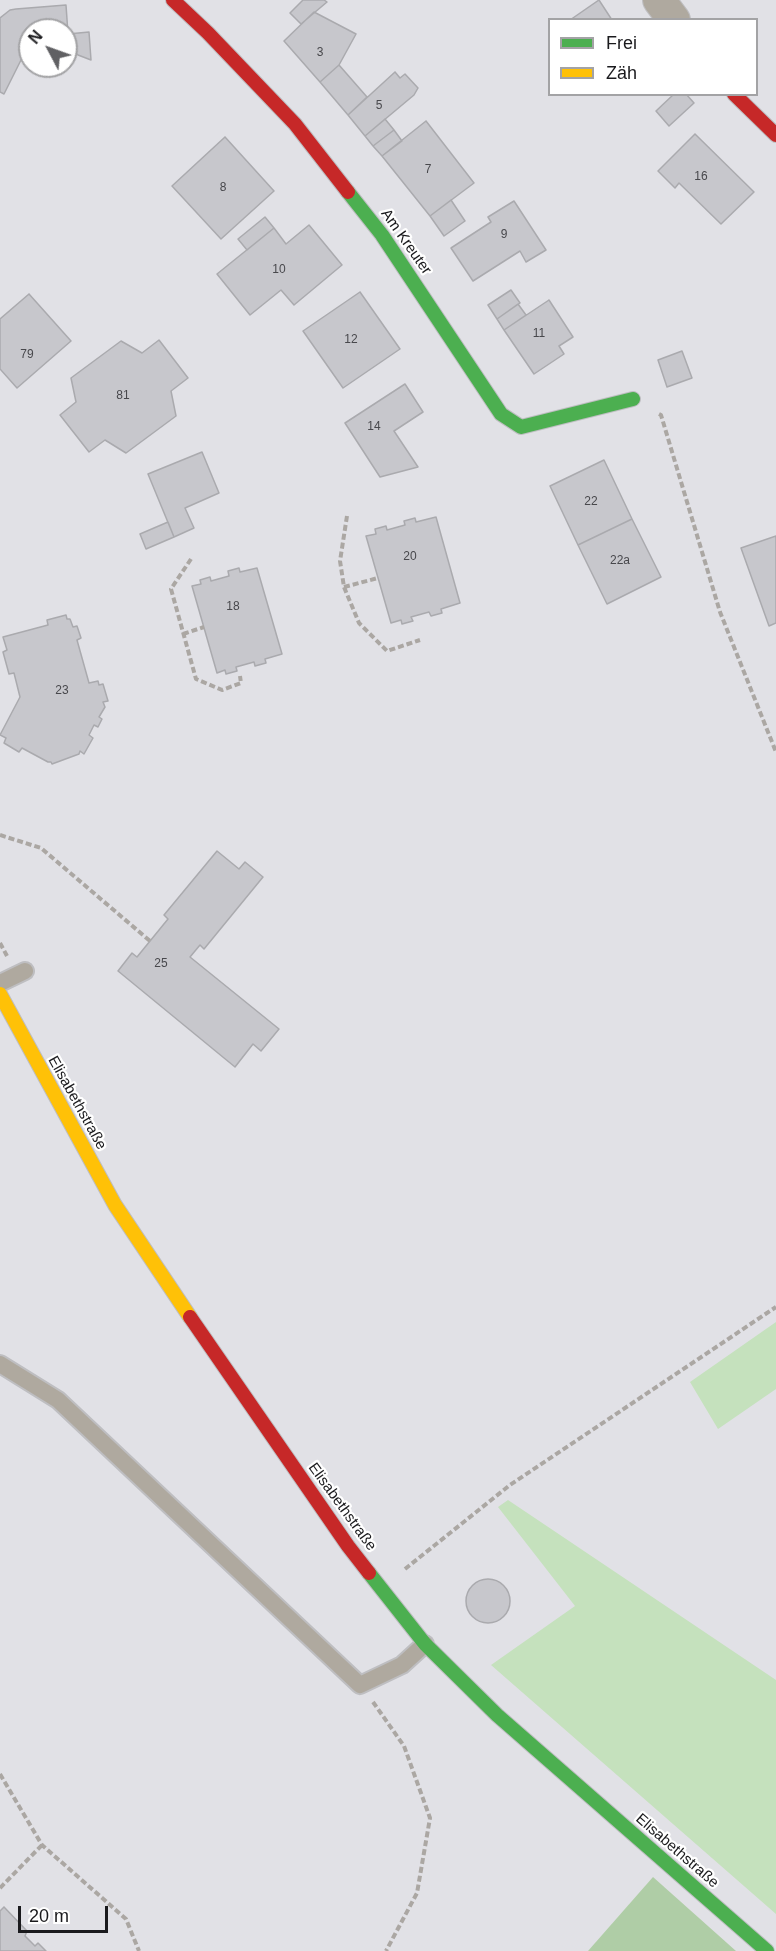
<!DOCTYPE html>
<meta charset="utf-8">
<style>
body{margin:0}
#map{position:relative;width:776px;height:1951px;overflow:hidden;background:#e1e1e6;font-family:Helvetica,sans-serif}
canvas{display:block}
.legend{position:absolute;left:548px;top:18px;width:210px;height:78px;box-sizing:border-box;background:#fff;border:2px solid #a3a3a5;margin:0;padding:8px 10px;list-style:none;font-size:18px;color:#1a1a1d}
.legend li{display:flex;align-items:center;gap:12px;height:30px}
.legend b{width:30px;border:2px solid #a3a3a5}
.north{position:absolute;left:18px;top:18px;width:60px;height:60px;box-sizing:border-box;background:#fff;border:2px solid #a3a3a5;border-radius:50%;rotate:311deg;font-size:16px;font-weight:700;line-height:24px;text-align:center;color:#1a1a1d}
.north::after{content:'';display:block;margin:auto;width:21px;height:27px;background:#606063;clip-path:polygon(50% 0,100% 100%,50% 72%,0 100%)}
.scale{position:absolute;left:18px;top:1906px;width:90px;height:27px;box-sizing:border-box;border:3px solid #1a1a1d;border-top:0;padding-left:8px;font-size:18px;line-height:21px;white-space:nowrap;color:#1a1a1d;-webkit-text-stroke:4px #fff;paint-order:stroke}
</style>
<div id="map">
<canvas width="776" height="1951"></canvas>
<ul class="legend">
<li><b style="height:8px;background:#4caf50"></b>Frei</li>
<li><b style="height:8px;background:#ffc107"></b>Zäh</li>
</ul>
<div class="north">N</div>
<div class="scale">20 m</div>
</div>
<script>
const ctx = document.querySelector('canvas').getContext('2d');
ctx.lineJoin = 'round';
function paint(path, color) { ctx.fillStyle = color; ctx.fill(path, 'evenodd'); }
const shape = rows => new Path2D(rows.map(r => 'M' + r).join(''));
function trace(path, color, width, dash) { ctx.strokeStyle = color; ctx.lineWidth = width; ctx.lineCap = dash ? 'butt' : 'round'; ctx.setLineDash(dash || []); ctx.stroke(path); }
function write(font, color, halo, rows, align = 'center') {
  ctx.font = font + ' Helvetica,sans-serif'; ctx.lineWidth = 4.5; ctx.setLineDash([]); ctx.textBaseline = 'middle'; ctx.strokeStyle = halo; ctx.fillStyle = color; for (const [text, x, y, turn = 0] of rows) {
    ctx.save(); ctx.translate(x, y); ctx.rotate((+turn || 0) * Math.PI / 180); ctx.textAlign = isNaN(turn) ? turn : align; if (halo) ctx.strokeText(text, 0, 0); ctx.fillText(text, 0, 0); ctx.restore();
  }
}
const green = shape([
 [776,1322,776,1389,718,1429,690,1382],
 [508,1500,776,1680,776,1914,491,1665,575,1606,498,1507]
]);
const forest = shape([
 [653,1877,736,1951,588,1951]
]);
const building = shape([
 [303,0,324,0,327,2,301,24,290,13,303,0],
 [599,0,612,20,570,20,599,0],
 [66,5,69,48,66,48,66,30,30,30,30,51,25,52,4,94,0,92,0,18,10,10,16,9,66,5],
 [314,12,356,34,339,65,320,82,284,41,314,12],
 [89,32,91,60,78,55,69,48,68,34,89,32],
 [339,65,367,97,348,115,320,82,339,65],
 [395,72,400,78,405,74,418,88,414,95,365,136,348,115,395,72],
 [674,94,686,94,694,103,669,126,656,111,674,94],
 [385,119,394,130,373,146,365,136,385,119],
 [426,121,474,183,430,216,382,156,426,121],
 [394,130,402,141,382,156,373,146,394,130],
 [695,134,754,192,721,224,679,183,675,188,658,171,695,134],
 [225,137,274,191,221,239,172,186,225,137],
 [451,200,465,221,444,236,430,216,451,200],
 [514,201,546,250,526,262,520,251,473,281,451,248,491,222,488,217,514,201],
 [265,217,274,228,247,250,238,239,265,217],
 [309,225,342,265,294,305,281,290,250,315,217,274,274,228,286,244,309,225],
 [511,290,520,303,497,319,488,305,511,290],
 [360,292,400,349,343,388,303,331,360,292],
 [29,294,71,341,17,388,0,369,0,319,29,294],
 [549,300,573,337,559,346,564,354,534,374,504,330,549,300],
 [518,304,526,315,504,330,497,319,518,304],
 [159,340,188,378,171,391,176,416,126,453,105,440,89,452,60,415,76,402,71,378,121,341,142,353,159,340],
 [682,351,692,378,667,387,658,360,682,351],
 [405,384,423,412,394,431,418,467,380,477,345,423,405,384],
 [202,452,219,493,185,508,194,528,174,537,148,474,202,452],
 [604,460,632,519,578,545,550,486,604,460],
 [436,517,460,603,441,609,442,613,431,616,429,612,411,617,413,621,402,624,401,620,391,623,366,536,376,534,375,529,386,526,387,530,405,525,404,521,415,518,416,522,436,517],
 [632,519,661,577,607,604,578,545,632,519],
 [168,522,174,537,146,549,140,534,168,522],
 [776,536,776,623,769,626,741,548,776,536],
 [239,568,240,572,257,568,282,654,265,659,266,663,255,666,254,662,236,667,237,671,226,674,225,670,217,673,192,586,201,584,200,580,210,577,211,581,229,576,228,571,239,568],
 [66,615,67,619,70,619,73,627,77,626,81,638,77,640,89,683,98,681,99,685,103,684,108,701,103,702,105,707,99,717,102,719,98,727,94,725,89,735,93,738,84,754,80,751,79,754,52,764,51,762,48,762,22,748,19,752,4,743,6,738,0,735,20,697,14,673,9,674,3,652,7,650,3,637,48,625,47,620,66,615],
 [217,851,239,869,245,862,263,877,204,949,200,945,190,957,279,1029,261,1051,253,1044,235,1067,118,971,132,953,137,957,168,919,164,915,217,851],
 '466 1601a22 22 0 1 1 44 0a22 22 0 1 1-44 0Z',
 [4,1907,27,1931,25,1936,35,1946,38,1943,46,1951,0,1951,0,1911,4,1907]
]);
const path = shape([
 [659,414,661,415,720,612,776,752],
 [347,516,340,561,344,587,359,623,387,651,420,640],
 [191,559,171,589,196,679,222,690,241,683,240,676],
 [344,587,378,578],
 [183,634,204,627],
 [0,835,41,848,150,941],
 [0,943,7,956],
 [405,1569,510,1485,776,1307],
 [373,1702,404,1746,430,1818,417,1893,386,1951],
 [0,1774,42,1845,126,1919,139,1951],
 [0,1888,42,1845]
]);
const lane = shape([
 [0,983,25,971],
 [0,1364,58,1400,360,1685,402,1665,425,1644]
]);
const street = shape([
 [659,0,674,20]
]);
const fast = shape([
 [348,192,382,235,501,414,521,427,633,399],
 [369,1573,425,1644,497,1715,767,1951]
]);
const slow = shape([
 [0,994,115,1205,190,1317]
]);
const jam = shape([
 [173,0,208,33,295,124,348,192],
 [734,94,776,135],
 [190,1317,348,1546,369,1573]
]);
const numberNames = [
 ["3",320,53],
 ["5",379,106],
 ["7",428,170],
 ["16",701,177],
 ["8",223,188],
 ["9",504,235],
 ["10",279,270],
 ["11",539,334],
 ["12",351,340],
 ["79",27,355],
 ["81",123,396],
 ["14",374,427],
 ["22",591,502],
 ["20",410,557],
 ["22a",620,561],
 ["18",233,607],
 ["23",62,691],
 ["25",161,964]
];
const streetNames = [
 ["Am Kreuter",406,242,55],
 ["Elisabethstraße",77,1103,61],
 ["Elisabethstraße",342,1507,54],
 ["Elisabethstraße",677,1851,41]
];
paint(green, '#c5e1bd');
paint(forest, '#afcda6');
paint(building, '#c7c7cc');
trace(building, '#aaaaae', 1.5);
trace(lane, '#bebec1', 20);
trace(street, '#bebec1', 34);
trace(fast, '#bebec1', 16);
trace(slow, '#bebec1', 16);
trace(jam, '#bebec1', 16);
trace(path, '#aba7a3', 4, [6, 3]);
trace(lane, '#afa99f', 16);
trace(street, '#afa99f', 32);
trace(fast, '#4caf50', 14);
trace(slow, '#ffc107', 14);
trace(jam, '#c62828', 14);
write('12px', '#48484c', null, numberNames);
write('15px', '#1a1a1d', '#fff', streetNames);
</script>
